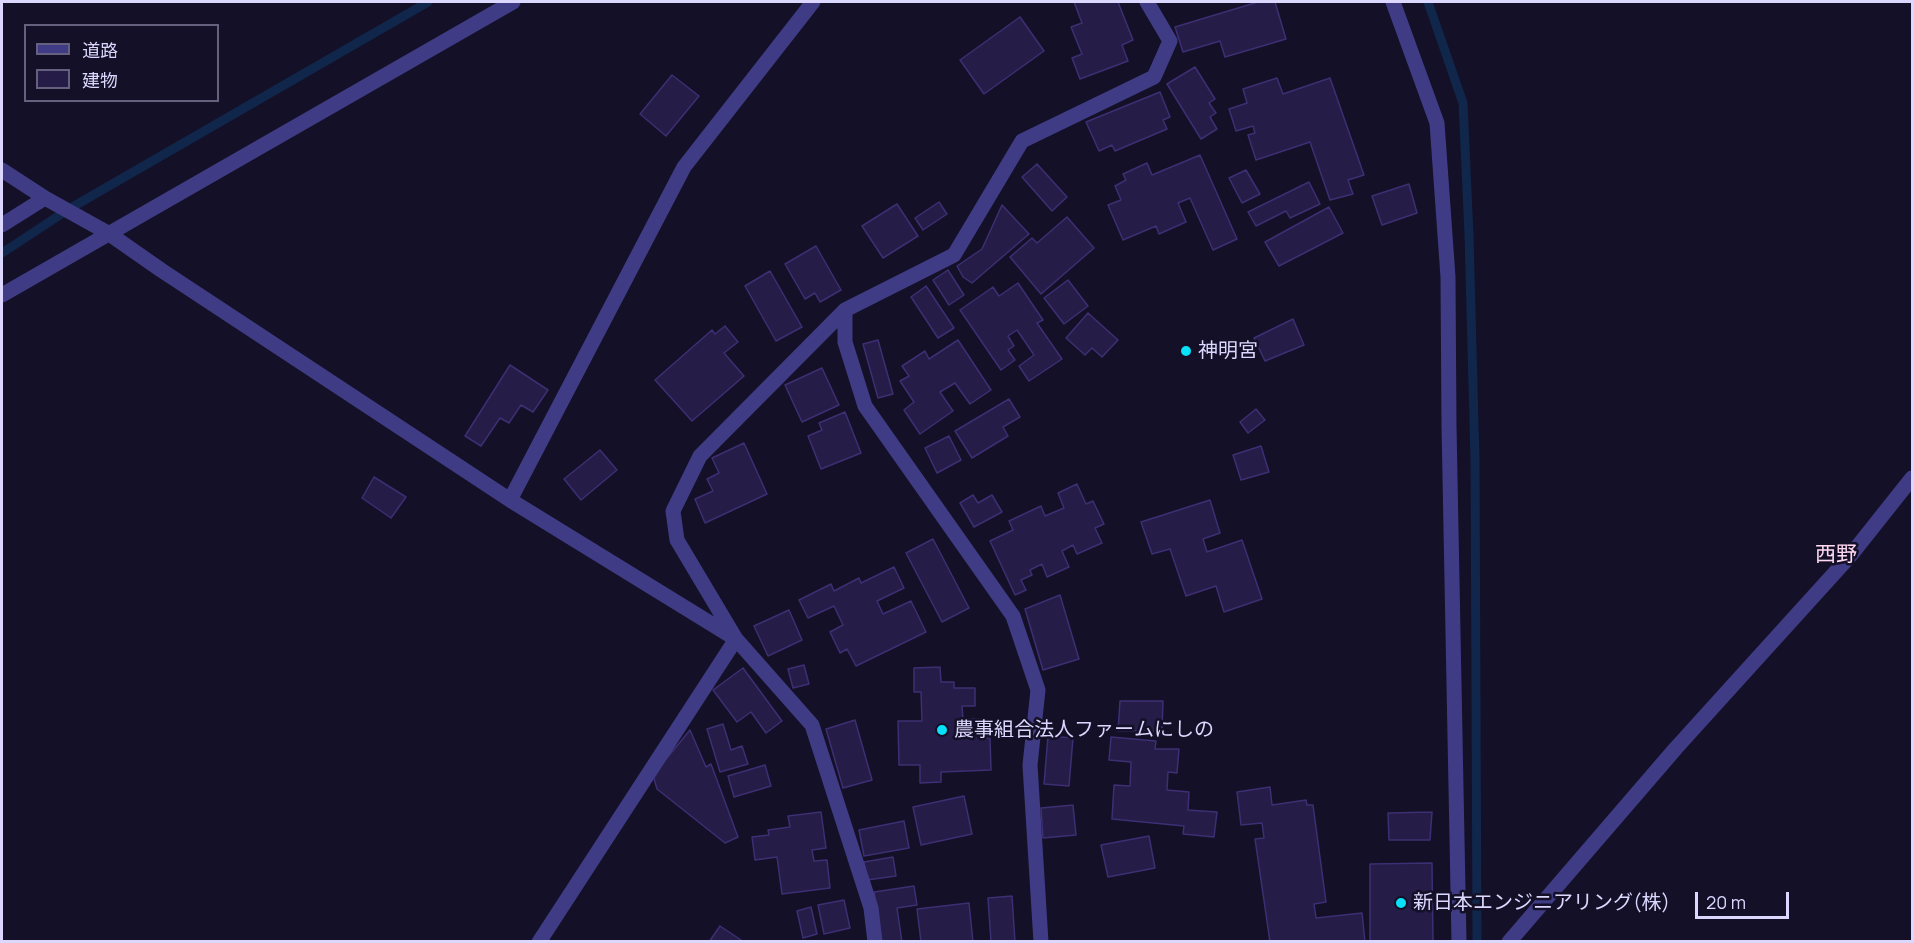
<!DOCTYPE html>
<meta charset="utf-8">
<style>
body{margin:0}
#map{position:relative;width:1914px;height:943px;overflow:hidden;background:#141027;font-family:Manrope,"Noto Sans JP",sans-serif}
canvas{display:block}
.frame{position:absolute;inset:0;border:3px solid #dbd7fe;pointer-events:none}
.legend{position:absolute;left:24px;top:24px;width:195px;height:78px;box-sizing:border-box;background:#141027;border:2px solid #64607d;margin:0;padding:8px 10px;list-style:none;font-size:18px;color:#dbd7fe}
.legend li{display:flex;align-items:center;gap:12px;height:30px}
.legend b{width:30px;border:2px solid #64607d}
.scale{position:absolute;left:1695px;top:892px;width:94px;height:27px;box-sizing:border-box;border:3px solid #dbd7fe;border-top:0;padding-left:8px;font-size:18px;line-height:21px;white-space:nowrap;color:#dbd7fe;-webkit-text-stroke:4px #141027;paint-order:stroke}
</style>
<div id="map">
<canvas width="1914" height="943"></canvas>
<div class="frame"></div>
<ul class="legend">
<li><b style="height:8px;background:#3f3c85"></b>道路</li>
<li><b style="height:16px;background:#251d47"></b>建物</li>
</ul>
<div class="scale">20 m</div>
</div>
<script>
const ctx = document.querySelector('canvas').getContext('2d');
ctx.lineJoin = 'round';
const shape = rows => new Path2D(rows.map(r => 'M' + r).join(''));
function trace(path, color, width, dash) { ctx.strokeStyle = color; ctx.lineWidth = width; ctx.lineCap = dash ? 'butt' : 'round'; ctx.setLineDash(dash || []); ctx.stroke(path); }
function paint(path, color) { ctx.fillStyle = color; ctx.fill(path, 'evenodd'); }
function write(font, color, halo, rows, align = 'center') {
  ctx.font = font + ' Manrope,"Noto Sans JP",sans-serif'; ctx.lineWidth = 5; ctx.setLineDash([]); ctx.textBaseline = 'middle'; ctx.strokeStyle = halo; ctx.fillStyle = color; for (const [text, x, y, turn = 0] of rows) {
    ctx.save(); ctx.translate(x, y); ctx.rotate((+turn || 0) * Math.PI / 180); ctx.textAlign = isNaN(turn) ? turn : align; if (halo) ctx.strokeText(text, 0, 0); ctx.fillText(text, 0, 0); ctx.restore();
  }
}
const stream = shape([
 [1428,2,1463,103,1469,235,1475,460,1477,942],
 [2,253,69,209,428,2]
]);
const building = shape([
 [1074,2,1118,2,1133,40,1122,45,1128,61,1080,79,1072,58,1082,54,1071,27,1082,23,1074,2],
 [1258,2,1275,2,1286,39,1225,57,1220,41,1183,52,1175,27,1258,2],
 [1020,17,1044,51,984,94,960,60,1020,17],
 [1195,67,1215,99,1209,103,1216,113,1210,117,1217,129,1201,139,1167,84,1195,67],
 [672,75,699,96,666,136,640,114,672,75],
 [1277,78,1283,94,1330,78,1364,175,1348,180,1353,194,1330,200,1310,142,1256,160,1248,135,1255,133,1253,126,1236,131,1229,109,1247,103,1243,89,1277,78],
 [1160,92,1170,117,1163,120,1167,129,1115,151,1112,145,1099,151,1086,122,1160,92],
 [1200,155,1237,239,1213,250,1190,198,1178,203,1186,222,1159,234,1156,226,1123,240,1108,205,1121,200,1115,186,1126,180,1123,174,1147,163,1152,175,1200,155],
 [1037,164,1067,197,1052,211,1022,177,1037,164],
 [1246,170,1260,194,1242,203,1229,178,1246,170],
 [1309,182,1320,204,1290,218,1286,211,1256,226,1248,212,1309,182],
 [1409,184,1417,213,1382,225,1372,196,1409,184],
 [939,202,947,214,923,230,915,218,939,202],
 [897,204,918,236,883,258,862,226,897,204],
 [1002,205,1029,234,972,283,963,277,957,266,982,249,1002,205],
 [1329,207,1343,233,1279,266,1265,242,1329,207],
 [1067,217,1094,248,1041,294,1010,257,1032,238,1037,243,1067,217],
 [816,246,841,290,820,302,815,293,805,299,785,264,816,246],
 [948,270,964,295,949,305,933,280,948,270],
 [770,271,802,327,776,341,745,286,770,271],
 [1068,280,1088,306,1064,324,1044,298,1068,280],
 [1018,283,1043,320,1037,323,1062,359,1029,381,1019,366,1034,355,1017,330,1008,336,1014,346,1008,350,1015,360,1001,370,960,310,993,287,999,296,1018,283],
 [926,286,954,328,938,338,911,297,926,286],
 [1088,313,1118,340,1102,357,1092,348,1085,355,1066,338,1088,313],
 [1293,319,1304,345,1265,361,1254,338,1293,319],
 [725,326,738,342,724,353,744,376,692,421,655,380,712,330,715,334,725,326],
 [878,340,893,394,878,398,863,344,878,340],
 [958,340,991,390,970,404,955,383,940,392,953,411,920,434,904,410,914,402,900,381,909,376,902,366,925,351,929,359,958,340],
 [510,365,548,390,533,412,521,405,509,423,500,418,481,446,465,436,510,365],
 [822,368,839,405,802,422,785,385,822,368],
 [1009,399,1020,417,1003,427,1008,436,972,458,955,431,1009,399],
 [1256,409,1265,420,1248,433,1240,422,1256,409],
 [845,412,861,453,821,469,808,436,822,430,819,423,845,412],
 [949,436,961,460,937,473,925,448,949,436],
 [744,443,767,494,705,523,695,499,713,491,707,479,719,473,712,458,744,443],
 [1261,446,1269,472,1241,480,1233,455,1261,446],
 [600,450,617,470,581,500,564,479,600,450],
 [374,477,406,497,391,518,362,498,374,477],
 [1077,484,1086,504,1093,501,1104,524,1095,528,1102,543,1077,554,1073,545,1062,551,1069,567,1047,577,1042,564,1030,570,1032,575,1021,580,1026,590,1015,595,990,541,1013,530,1009,521,1041,506,1045,516,1064,508,1058,493,1077,484],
 [973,495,978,503,992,495,1002,512,974,527,960,503,973,495],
 [1210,500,1220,533,1203,539,1207,552,1242,540,1262,599,1224,612,1216,586,1186,596,1170,549,1152,554,1141,522,1210,500],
 [933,539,969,608,942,622,906,553,933,539],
 [894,567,904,588,877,601,883,614,911,601,926,632,856,666,847,649,840,653,830,632,843,625,834,606,808,618,799,600,831,584,834,591,859,578,861,583,894,567],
 [1060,595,1079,659,1043,670,1025,609,1060,595],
 [789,610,802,640,768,656,754,626,789,610],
 [804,665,809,684,793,688,788,669,804,665],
 [940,667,941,682,954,682,954,688,975,688,975,706,962,706,963,719,986,719,986,738,990,738,991,770,941,772,941,782,920,783,920,765,899,765,898,721,922,721,921,692,914,692,914,668,940,667],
 [743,668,782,721,766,733,751,712,737,722,713,690,743,668],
 [1120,701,1163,701,1162,731,1118,731,1120,701],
 [855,720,872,780,843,788,826,729,855,720],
 [723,724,731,750,742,746,748,764,720,772,707,729,723,724],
 [690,730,706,767,711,764,738,837,725,843,657,789,653,775,690,730],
 [1048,736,1073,738,1069,786,1044,784,1048,736],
 [1111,737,1156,741,1155,749,1179,749,1177,773,1168,772,1167,790,1189,792,1188,810,1217,812,1214,837,1183,834,1184,826,1112,819,1114,785,1130,786,1131,762,1109,760,1111,737],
 [765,765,771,786,734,797,728,776,765,765],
 [1270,787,1272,805,1306,800,1307,805,1313,805,1326,902,1314,904,1316,918,1362,913,1365,942,1270,942,1255,839,1264,838,1262,823,1241,825,1237,792,1270,787],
 [964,796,972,834,921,845,913,807,964,796],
 [1073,805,1076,835,1043,838,1041,808,1073,805],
 [821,812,826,848,812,850,814,861,827,860,830,888,782,894,777,857,755,860,752,837,769,835,768,830,790,827,788,816,821,812],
 [1432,812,1430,840,1389,840,1388,813,1432,812],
 [904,821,909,848,864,856,859,830,904,821],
 [1149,836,1155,868,1108,877,1101,845,1149,836],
 [893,857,896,876,867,880,864,862,893,857],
 [1432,863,1433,942,1370,942,1370,864,1432,863],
 [914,886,917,905,897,908,902,942,882,942,874,892,914,886],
 [1012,896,1015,942,991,942,988,898,1012,896],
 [844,900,850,928,824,934,818,905,844,900],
 [969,903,973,942,921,942,917,909,969,903],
 [811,907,817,934,803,938,797,911,811,907],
 [720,926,744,942,709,942,720,926]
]);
const minor = shape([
 [1393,2,1437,123,1448,277,1449,426,1459,942],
 [2,170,45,198,108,233,161,270,510,500,736,639,539,942],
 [2,225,45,198],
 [2,295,513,2],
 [845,310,700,456,673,511,677,540,736,639,812,725,871,908,875,942],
 [510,500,684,167,813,2],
 [1041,942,1030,765,1038,690,1013,616,865,406,845,342,845,310,954,255,1022,141,1154,77,1170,41,1147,2],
 [1509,942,1676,748,1850,556,1912,478]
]);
const markers = [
 [1186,351,6,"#08e1f9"],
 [942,730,6,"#08e1f9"],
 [1401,903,6,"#08e1f9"]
];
const poiNames = [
 ["神明宮",1198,351],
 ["農事組合法人ファームにしの",954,730],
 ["新日本エンジニアリング(株)",1413,903]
];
const neighbourhoodNames = [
 ["西野",1836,555]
];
trace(stream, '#10264b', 9);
paint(building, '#251d47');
trace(building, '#3d2f73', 1.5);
trace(minor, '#3f3c85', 15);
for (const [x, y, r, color] of markers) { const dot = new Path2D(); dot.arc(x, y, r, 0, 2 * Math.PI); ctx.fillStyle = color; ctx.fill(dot); trace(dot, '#141027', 2); }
write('20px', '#dbd7fe', '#141027', poiNames, 'left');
write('21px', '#fed9f0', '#141027', neighbourhoodNames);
</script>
